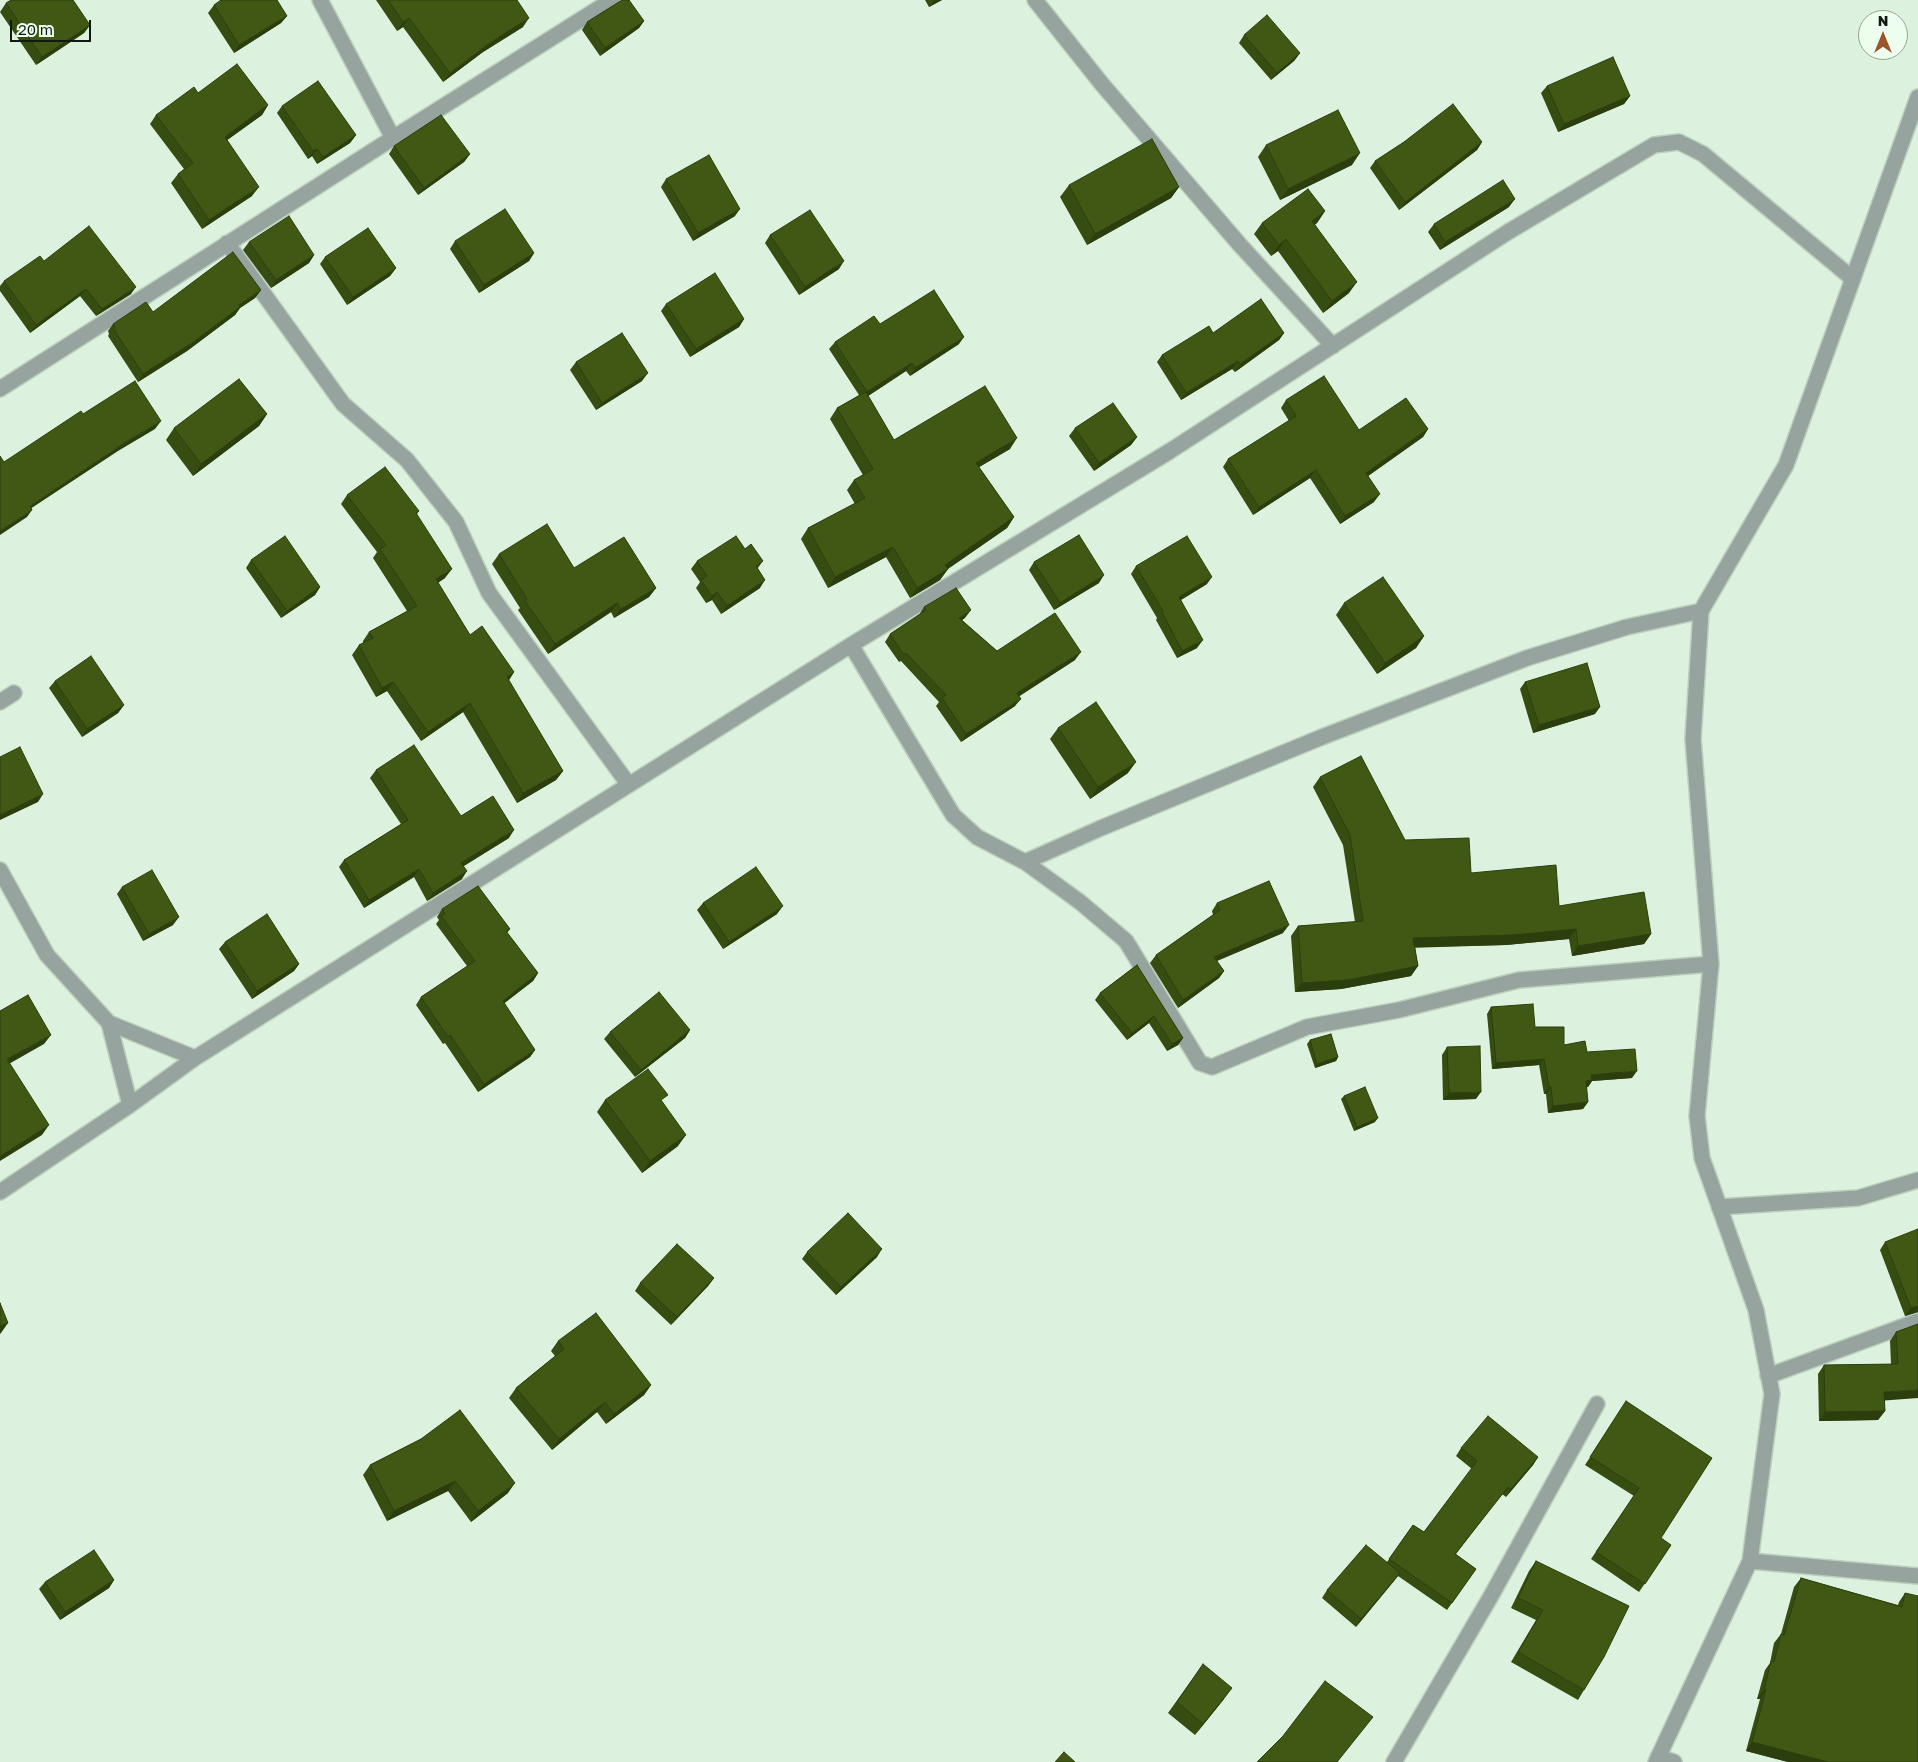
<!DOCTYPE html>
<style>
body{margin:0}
#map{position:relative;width:1918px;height:1762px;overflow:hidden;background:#ddf2de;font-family:"Golos Text",sans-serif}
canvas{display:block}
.north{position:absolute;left:1858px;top:10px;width:50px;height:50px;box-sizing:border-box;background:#edfeee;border:1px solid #95a296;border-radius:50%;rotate:0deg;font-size:14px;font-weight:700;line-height:20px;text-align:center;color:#111912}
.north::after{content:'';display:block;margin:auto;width:18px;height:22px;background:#9b552d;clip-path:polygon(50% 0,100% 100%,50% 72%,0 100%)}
.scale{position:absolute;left:10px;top:20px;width:81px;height:22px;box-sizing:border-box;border:2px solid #111912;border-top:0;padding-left:6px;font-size:15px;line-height:18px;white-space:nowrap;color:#111912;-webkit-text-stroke:4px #edfeee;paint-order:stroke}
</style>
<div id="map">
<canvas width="1918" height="1762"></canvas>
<div class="north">N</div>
<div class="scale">20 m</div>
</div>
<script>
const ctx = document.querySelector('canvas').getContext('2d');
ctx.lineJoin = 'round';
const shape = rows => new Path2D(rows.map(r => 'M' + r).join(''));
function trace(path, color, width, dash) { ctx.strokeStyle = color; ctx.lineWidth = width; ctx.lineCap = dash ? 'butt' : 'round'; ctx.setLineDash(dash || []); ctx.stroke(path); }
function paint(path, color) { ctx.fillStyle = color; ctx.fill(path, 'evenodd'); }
const minor = shape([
 [320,0,393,138],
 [1035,0,1101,83,1240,245,1333,346],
 [227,243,343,404,407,460,456,522,489,593,629,785],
 [0,389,393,138,612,0],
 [851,645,953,815,977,837,1025,862,1080,902,1126,941,1200,1063,1212,1067,1307,1027,1399,1010,1519,980,1711,964],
 [0,702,14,693],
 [1025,862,1101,828,1322,737,1527,658,1627,627,1701,611],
 [0,870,47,955,109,1023,195,1058],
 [109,1023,130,1105],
 [0,1192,130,1105,195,1058,851,645,1170,451,1508,232,1654,145,1679,142,1703,154,1853,279],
 [1719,1207,1858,1198,1918,1180],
 [1768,1376,1918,1321],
 [1750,1561,1918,1576],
 [1658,1757,1674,1762],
 [1394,1762,1491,1596,1597,1404],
 [1656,1762,1750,1561,1772,1394,1756,1310,1702,1158,1697,1116,1711,964,1693,739,1701,611,1786,465,1918,97]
]);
const wall = shape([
 [376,0,517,0,523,27,483,52,443,82,403,27,397,31],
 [925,0,942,0,929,7],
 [6,3,90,25,84,33,36,65,0,12],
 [214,5,287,16,281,23,234,53,208,13],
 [644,21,639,28,600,56,582,30,587,22],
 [1244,35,1300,53,1294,61,1271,80,1239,43],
 [1547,86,1630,96,1624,104,1558,132,1541,93],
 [198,93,268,105,262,115,227,140,252,196,202,229,171,183,178,174,184,169,150,124,156,115],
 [282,106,356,135,350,143,317,164,312,156,308,159,277,113],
 [1404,142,1482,142,1477,150,1399,210,1370,168,1375,161],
 [1266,145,1352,165,1280,200,1258,157],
 [394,146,470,154,464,162,418,195,389,154],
 [666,179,735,216,693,241,661,187],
 [1069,185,1179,187,1171,198,1087,245,1060,197],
 [1509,207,1440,250,1428,232,1434,224],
 [1325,211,1317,223,1315,224,1349,293,1323,313,1278,251,1271,256,1254,234,1262,223],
 [770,235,839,269,799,295,765,243],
 [455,241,534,253,529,261,479,293,450,249],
 [249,242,314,255,309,263,271,288,243,250],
 [325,257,396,268,390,276,347,305,320,264],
 [44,261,131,294,96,316,80,296,30,333,0,291,0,286,4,281],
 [261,290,255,298,240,308,235,315,187,351,138,382,108,336,109,334,108,331,113,324,153,312],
 [666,304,744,319,739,327,690,357,661,311],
 [880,324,959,344,910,376,906,371,868,396,894,440,1010,449,979,467,1014,517,1007,528,948,569,940,580,910,598,886,557,828,588,801,539,808,528,855,504,847,490,854,480,863,475,830,419,837,408,859,395,829,349,835,342],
 [1213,333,1284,333,1279,340,1235,372,1232,369,1181,400,1157,362,1162,355],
 [576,362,642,381,596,410,570,370],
 [1286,400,1359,430,1428,429,1423,437,1368,476,1374,502,1340,524,1310,478,1253,515,1223,467,1228,459,1289,421,1281,408],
 [267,414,259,426,193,476,166,440,174,428],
 [1075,428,1137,437,1131,445,1094,471,1069,436],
 [347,495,419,511,417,514,445,578,438,583,470,635,514,672,508,681,563,771,556,780,517,803,463,712,421,741,387,691,376,697,352,655,359,645,363,643,363,641,369,632,407,611,373,558,377,552,341,504],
 [499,554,574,568,656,588,649,597,614,618,611,612,548,654,518,610,520,608,492,564],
 [251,560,320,587,315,595,281,618,246,568],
 [697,561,758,569,760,588,721,614,712,600,706,603,696,588,700,582,691,569],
 [1034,562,1099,583,1054,610,1029,570],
 [1136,566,1207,584,1181,600,1197,648,1177,658,1156,620,1157,618,1131,574],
 [1344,603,1424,636,1416,648,1377,674,1336,615],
 [924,607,965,618,962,620,997,651,1075,660,1019,696,1015,706,961,742,936,706,939,702,901,661,899,662,885,642,890,634,919,615],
 [55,681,124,705,118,713,82,737,49,688],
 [1525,682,1595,714,1533,733,1520,689],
 [1058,728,1128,773,1090,799,1050,739],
 [376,770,461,816,509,838,463,866,462,879,427,901,414,877,364,908,339,867,344,860,401,824,370,778],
 [1320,777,1405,840,1471,873,1559,906,1651,934,1644,944,1572,956,1569,939,1506,945,1415,947,1418,966,1411,976,1341,989,1295,992,1291,936,1298,926,1355,922,1343,845,1313,787],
 [122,887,173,925,143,941,117,894],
 [703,903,777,914,723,949,697,910],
 [1217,903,1283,933,1217,961,1224,971,1219,978,1178,1008,1150,963,1156,955,1213,915,1212,911],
 [442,909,510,929,507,933,538,973,533,981,504,1003,535,1050,530,1057,478,1092,445,1043,443,1044,416,1005,421,997,467,966,436,924,439,920,437,917],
 [225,942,299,964,294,971,252,999,219,949],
 [1137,965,1183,1038,1178,1045,1167,1051,1149,1023,1127,1040,1095,1000,1100,993],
 [1491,1007,1535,1027,1564,1045,1587,1052,1632,1078,1592,1081,1588,1087,1586,1087,1588,1102,1583,1109,1548,1113,1546,1094,1544,1094,1539,1065,1492,1069,1487,1014],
 [690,1030,685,1038,635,1077,604,1039,610,1032],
 [1310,1040,1338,1057,1336,1061,1315,1068,1307,1044],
 [1447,1047,1476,1099,1443,1100,1442,1055],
 [1344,1096,1375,1122,1354,1131,1341,1099],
 [605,1100,662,1102,678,1146,642,1173,597,1112],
 [1885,1242,1918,1312,1905,1316,1880,1250],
 [807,1252,877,1257,836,1295,802,1259],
 [714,1278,708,1286,671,1325,635,1291,640,1283],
 [1918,1324,1884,1400,1885,1411,1878,1420,1819,1421,1818,1374,1824,1365,1891,1364,1890,1341,1896,1332],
 [558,1341,651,1385,644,1395,606,1424,597,1412,552,1450,509,1398,516,1388,555,1356,551,1351],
 [1621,1409,1661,1538,1671,1545,1639,1592,1591,1559,1634,1496,1585,1465],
 [421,1439,508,1493,471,1522,448,1491,387,1521,363,1475,370,1465],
 [1461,1448,1538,1457,1533,1465,1506,1497,1502,1494,1456,1554,1476,1569,1447,1610,1398,1576,1356,1627,1322,1598,1327,1590,1387,1562,1413,1525,1424,1532,1472,1469,1456,1456],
 [1536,1561,1584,1690,1578,1700,1511,1662,1536,1620,1511,1608,1529,1571],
 [1801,1578,1898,1605,1899,1602,1905,1593,1918,1762,1788,1762,1746,1751,1760,1699,1757,1699,1765,1670,1770,1663,1774,1643,1781,1634,1794,1587],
 [114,1580,109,1588,60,1620,39,1589,45,1582],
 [1203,1664,1224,1699,1195,1735,1168,1713]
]);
const shadedWall = shape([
 [934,0,942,0,929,7],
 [287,16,281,23,234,53,239,45],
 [409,18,403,27,397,31,403,22],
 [529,18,523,27,483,52,443,82,450,73,490,43],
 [644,21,639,28,600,56,605,48],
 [90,25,84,33,36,65,42,57],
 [1300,53,1294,61,1271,80,1277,73],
 [1630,96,1624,104,1558,132,1564,124],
 [268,105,262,115,219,146,225,137],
 [356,135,350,143,317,164,323,157],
 [1482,142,1477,150,1399,210,1405,202],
 [317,149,312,156,308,159,313,151],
 [1360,153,1352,165,1280,200,1288,189],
 [470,154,464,162,418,195,424,188],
 [259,187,252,196,202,229,209,220],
 [1179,187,1171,198,1087,245,1095,234],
 [1515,199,1509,207,1440,250,1445,242],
 [740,209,735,216,693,241,698,233],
 [1325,211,1317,223,1304,232,1312,221],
 [1286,239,1278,251,1271,256,1279,245],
 [534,253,529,261,479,293,484,285],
 [314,255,309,263,271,288,276,280],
 [844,261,839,269,799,295,805,287],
 [396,268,390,276,347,305,353,297],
 [1357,282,1349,293,1323,313,1332,301],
 [136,287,131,294,96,316,102,309],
 [86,289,80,296,30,333,36,325],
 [261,290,255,298,240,308,235,315,187,351,138,382,143,374,239,305],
 [744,319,739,327,690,357,696,349],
 [1284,333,1279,340,1235,372,1240,364],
 [964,337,959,344,910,376,915,368],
 [1238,361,1232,369,1181,400,1186,393],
 [912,363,906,371,862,400,867,392],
 [648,373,642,381,596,410,602,403],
 [267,414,259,426,193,476,201,464],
 [161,421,155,429,118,451,24,513,30,506,124,443],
 [1428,429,1423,437,1361,481,1366,473],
 [1137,437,1131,445,1094,471,1099,463],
 [1017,438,1010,449,969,473,976,463],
 [1316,470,1310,478,1253,515,1259,507],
 [1380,494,1374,502,1340,524,1345,516],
 [32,510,27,517,0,535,0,531],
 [1014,517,1007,528,943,572,948,569,940,580,910,598,917,588,945,565],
 [893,547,886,557,828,588,835,577],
 [763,561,757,569,756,566],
 [452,569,445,578,429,588,436,579],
 [1104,575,1099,583,1054,610,1060,603],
 [1212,577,1207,584,1174,604,1179,597],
 [765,580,760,588,721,614,727,606],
 [320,587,315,595,281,618,287,611],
 [656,588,649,597,614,618,621,609],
 [717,592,712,600,706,603,712,596],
 [617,603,611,612,548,654,555,644],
 [971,610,965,618,954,625,959,618],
 [1424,636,1416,648,1377,674,1385,663],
 [1203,640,1197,648,1177,658,1182,651],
 [1081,652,1075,660,1012,701,1017,693],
 [514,672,508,682,507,677],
 [393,682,387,691,376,697,382,688],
 [1021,699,1015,706,961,742,966,734],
 [470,703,463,712,421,741,428,732],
 [124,705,118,713,82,737,87,729],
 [1600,707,1595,714,1533,733,1539,725],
 [1136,762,1128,773,1090,799,1098,787],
 [563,771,556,780,517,803,523,793],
 [43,794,38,802,0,820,0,815],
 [514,830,509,838,456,871,461,863],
 [419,869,414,877,364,908,369,900],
 [467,871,462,879,427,901,433,893],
 [783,906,777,914,723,949,729,942],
 [179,917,173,925,143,941,149,934],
 [1289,925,1283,933,1209,964,1214,957],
 [1576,929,1569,939,1506,945,1406,948,1413,938],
 [1651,934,1644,944,1572,956,1578,946],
 [299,964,294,971,252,999,257,991],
 [1418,966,1411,976,1341,989,1295,992,1302,983],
 [1224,971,1219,978,1178,1008,1183,1000],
 [538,973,533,981,497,1009,503,1001],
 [1154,1016,1149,1023,1127,1040,1132,1033],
 [690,1030,685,1038,635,1077,641,1070],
 [51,1035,44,1044,0,1069,7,1059],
 [1183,1038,1178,1045,1167,1051,1172,1044],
 [535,1050,530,1057,478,1092,484,1084],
 [1338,1057,1336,1061,1315,1068,1317,1064],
 [1544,1059,1539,1065,1492,1069,1496,1063],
 [1637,1071,1632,1078,1592,1081,1588,1087,1581,1088,1591,1075],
 [1549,1087,1551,1087,1546,1094,1544,1094],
 [1481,1092,1476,1099,1443,1100,1449,1093],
 [1588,1102,1583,1109,1548,1113,1553,1106],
 [1378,1118,1375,1122,1354,1131,1357,1127],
 [49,1125,42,1135,0,1161,0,1156],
 [686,1135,678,1146,642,1173,650,1161],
 [882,1249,877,1257,836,1295,841,1287],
 [714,1278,708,1286,671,1325,677,1317],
 [1918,1306,1918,1312,1905,1316,1911,1308],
 [8,1323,1,1333,0,1334,0,1326],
 [651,1385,644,1395,606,1424,614,1414],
 [1918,1390,1918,1398,1878,1401,1884,1392],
 [605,1402,597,1412,552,1450,559,1439],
 [1885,1411,1878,1420,1819,1421,1825,1412],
 [1538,1457,1533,1465,1506,1497,1511,1489],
 [455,1481,448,1491,387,1521,394,1511],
 [515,1483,508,1493,471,1522,478,1511],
 [1400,1573,1394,1581,1356,1627,1361,1619],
 [114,1580,109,1588,60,1620,65,1612],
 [1232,1688,1224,1699,1195,1735,1203,1724],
 [1764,1690,1766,1690,1760,1699,1757,1699],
 [1752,1742,1828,1762,1788,1762,1746,1751]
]);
const building = shape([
 [11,0,73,0,90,25,42,57,6,3,11,0],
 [221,0,277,0,287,16,239,45,214,5,221,0],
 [388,0,517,0,529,18,490,43,450,73,409,18,403,22,388,0],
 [622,0,629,0,644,21,605,48,587,22,622,0],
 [1267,15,1300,53,1277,73,1244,35,1267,15],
 [1613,57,1630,96,1564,124,1547,86,1613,57],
 [237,64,268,105,225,137,259,187,209,220,178,174,193,163,156,115,194,87,198,93,237,64],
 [318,81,356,135,323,157,317,149,313,151,282,106,318,81],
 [1453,104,1482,142,1405,202,1375,161,1404,142,1453,104],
 [1338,110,1360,153,1288,189,1266,145,1338,110],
 [441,115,470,154,424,188,394,146,441,115],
 [1152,139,1179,187,1095,234,1069,185,1152,139],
 [709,155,740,209,698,233,666,179,709,155],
 [1503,180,1515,199,1445,242,1434,224,1503,180],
 [1308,189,1325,211,1312,221,1357,282,1332,301,1286,239,1279,245,1262,223,1308,189],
 [505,209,534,253,484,285,455,241,505,209],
 [810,210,844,261,805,287,770,235,810,210],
 [289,216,314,255,276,280,249,242,289,216],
 [89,226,136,287,102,309,86,289,36,325,4,281,40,256,44,261,89,226],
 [368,228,396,268,353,297,325,257,368,228],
 [233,252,261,290,239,305,240,307,192,343,143,374,113,328,115,327,113,324,146,302,153,312,233,252],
 [715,273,744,319,696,349,666,304,715,273],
 [934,290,964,337,915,368,912,363,867,392,835,342,874,316,880,324,934,290],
 [1261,299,1284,333,1240,364,1238,361,1186,393,1162,355,1209,326,1213,333,1261,299],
 [622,333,648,373,602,403,576,362,622,333],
 [1324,376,1359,430,1406,398,1428,429,1366,473,1380,494,1345,516,1316,470,1259,507,1228,459,1296,416,1286,400,1324,376],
 [239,379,267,414,201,464,174,428,239,379],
 [135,381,161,421,124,443,30,506,32,510,0,531,0,456,4,462,81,411,83,414,135,381],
 [985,386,1017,438,976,463,1014,517,945,565,948,569,917,588,893,547,835,577,808,528,865,498,854,480,873,469,837,408,866,392,894,440,985,386],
 [1113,403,1137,437,1099,463,1075,428,1113,403],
 [385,467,419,511,416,513,452,569,436,579,470,635,482,626,514,672,507,677,563,771,523,793,470,703,428,732,393,682,382,688,359,645,373,638,369,632,417,606,380,549,386,545,347,495,385,467],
 [547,524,574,568,624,537,656,588,621,609,617,603,555,644,525,601,527,599,499,554,547,524],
 [1079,535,1104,575,1060,603,1034,562,1079,535],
 [285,536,320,587,287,611,251,560,285,536],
 [736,536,745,549,751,544,763,561,756,566,765,580,727,606,717,592,712,596,701,580,707,576,697,561,736,536],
 [1187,536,1212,577,1179,597,1203,640,1182,651,1162,612,1163,611,1136,566,1187,536],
 [1383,577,1424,636,1385,663,1344,603,1383,577],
 [956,588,971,610,959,618,997,651,1055,613,1081,652,1017,693,1021,699,966,734,942,698,946,695,906,653,904,655,890,634,926,610,924,607,956,588],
 [91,656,124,705,87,729,55,681,91,656],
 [1587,663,1600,707,1539,725,1525,682,1587,663],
 [1096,702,1136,762,1098,787,1058,728,1096,702],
 [414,745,461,816,493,796,514,830,461,863,467,871,433,893,419,869,369,900,344,860,408,820,376,770,414,745],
 [20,747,43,794,0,815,0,757,20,747],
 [1361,756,1405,840,1469,838,1471,873,1556,865,1559,906,1644,892,1651,934,1578,946,1576,929,1513,935,1413,938,1418,966,1348,980,1302,983,1298,926,1363,921,1350,835,1320,777,1361,756],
 [756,867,783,906,729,942,703,903,756,867],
 [152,870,179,917,149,934,122,887,152,870],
 [1269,881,1289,925,1214,957,1224,971,1183,1000,1156,955,1220,910,1217,903,1269,881],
 [478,886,510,929,506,931,538,973,503,1001,535,1050,484,1084,450,1035,448,1037,421,997,475,961,441,916,445,914,442,909,478,886],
 [267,914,299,964,257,991,225,942,267,914],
 [1137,965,1183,1038,1172,1044,1154,1016,1132,1033,1100,993,1137,965],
 [659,992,690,1030,641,1070,610,1032,659,992],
 [28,995,51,1035,7,1059,49,1125,0,1156,0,1011,28,995],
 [1533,1004,1535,1027,1564,1027,1564,1045,1585,1041,1587,1052,1635,1049,1637,1071,1591,1075,1592,1080,1586,1081,1588,1102,1553,1106,1551,1087,1549,1087,1544,1059,1496,1063,1491,1007,1533,1004],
 [1331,1034,1338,1057,1317,1064,1310,1040,1331,1034],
 [1480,1046,1481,1092,1449,1093,1447,1047,1480,1046],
 [648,1069,668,1095,661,1100,686,1135,650,1161,605,1100,648,1069],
 [1365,1087,1378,1118,1357,1127,1344,1096,1365,1087],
 [848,1213,882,1249,841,1287,807,1252,848,1213],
 [1918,1229,1918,1306,1911,1308,1885,1242,1918,1229],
 [677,1244,714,1278,677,1317,640,1283,677,1244],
 [0,1303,8,1323,0,1326,0,1303],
 [596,1313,651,1385,614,1414,605,1402,559,1439,516,1388,564,1349,558,1341,596,1313],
 [1918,1324,1918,1390,1884,1392,1885,1411,1825,1412,1824,1365,1898,1364,1896,1332,1918,1324],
 [1626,1401,1712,1458,1661,1538,1671,1545,1645,1584,1596,1552,1639,1488,1590,1457,1626,1401],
 [460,1410,515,1483,478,1511,455,1481,394,1511,370,1465,421,1439,460,1410],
 [1488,1416,1538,1457,1511,1489,1508,1487,1455,1554,1476,1569,1452,1603,1389,1559,1413,1525,1424,1532,1477,1461,1461,1448,1488,1416],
 [1366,1545,1400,1573,1361,1619,1327,1590,1366,1545],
 [94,1550,114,1580,65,1612,45,1582,94,1550],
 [1536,1561,1629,1606,1604,1657,1584,1690,1518,1652,1543,1610,1518,1598,1536,1561],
 [1801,1578,1902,1607,1905,1593,1918,1596,1918,1762,1828,1762,1752,1742,1766,1690,1764,1690,1771,1661,1774,1662,1781,1634,1784,1635,1801,1578],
 [1203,1664,1232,1688,1203,1724,1177,1702,1203,1664],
 [1325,1681,1373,1717,1337,1762,1257,1762,1283,1736,1325,1681],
 [1064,1752,1075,1762,1055,1762,1064,1752]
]);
trace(minor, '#bccfbd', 18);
trace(minor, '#97a39e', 15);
paint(wall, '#374c11');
paint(shadedWall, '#2d3e0e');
paint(building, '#405814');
trace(building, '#2d3e0e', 1);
</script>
